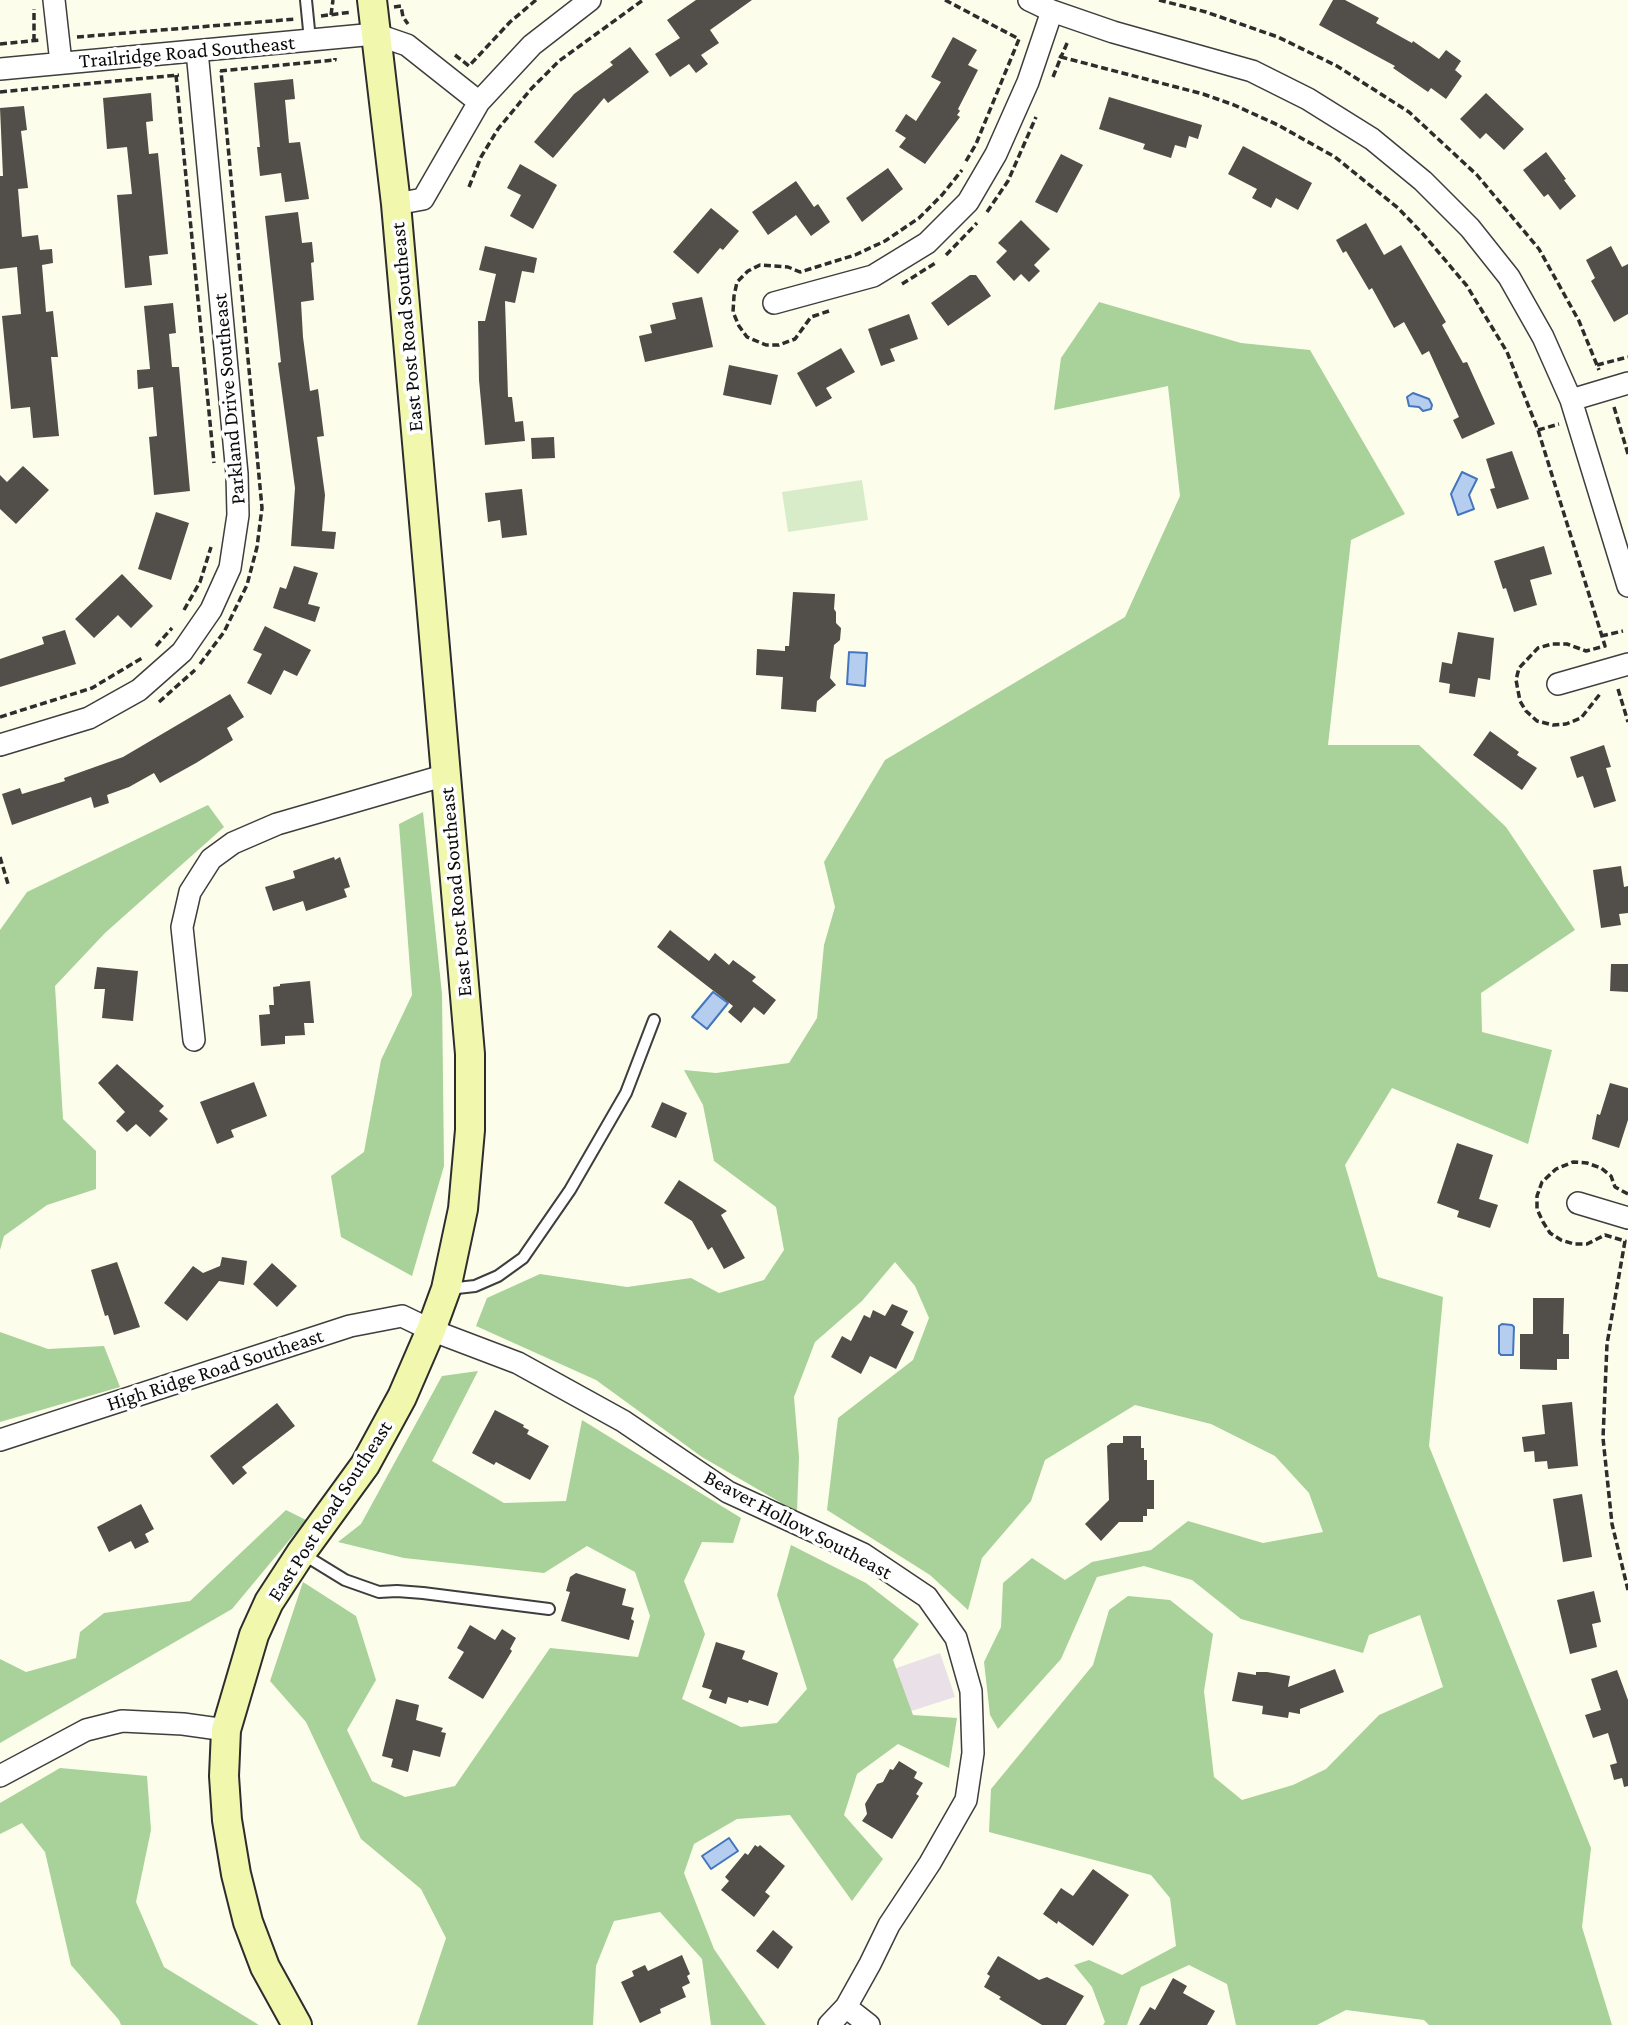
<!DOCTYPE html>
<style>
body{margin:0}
canvas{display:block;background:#fdfdeb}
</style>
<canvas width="1628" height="2025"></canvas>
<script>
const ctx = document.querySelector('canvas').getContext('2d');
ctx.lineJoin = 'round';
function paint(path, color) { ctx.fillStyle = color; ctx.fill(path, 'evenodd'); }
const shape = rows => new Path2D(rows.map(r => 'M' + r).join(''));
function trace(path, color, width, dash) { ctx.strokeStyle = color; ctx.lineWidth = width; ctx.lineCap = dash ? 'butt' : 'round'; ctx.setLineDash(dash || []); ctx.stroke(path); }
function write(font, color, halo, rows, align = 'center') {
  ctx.font = font + ' "Crimson Pro",serif'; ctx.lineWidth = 7; ctx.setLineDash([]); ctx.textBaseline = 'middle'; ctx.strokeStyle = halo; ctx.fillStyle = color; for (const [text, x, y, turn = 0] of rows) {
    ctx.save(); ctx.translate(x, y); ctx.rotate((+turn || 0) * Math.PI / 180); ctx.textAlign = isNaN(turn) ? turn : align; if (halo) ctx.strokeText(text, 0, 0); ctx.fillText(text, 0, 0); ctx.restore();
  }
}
const industrial = shape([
 [940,1653,955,1697,905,1713,891,1670]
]);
const forest = shape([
 [1099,302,1241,343,1310,350,1405,514,1351,540,1328,745,1419,745,1506,827,1575,930,1481,993,1482,1032,1552,1050,1528,1144,1392,1088,1345,1165,1378,1277,1443,1297,1429,1446,1591,1848,1582,1927,1612,2025,1429,2025,1424,2020,1346,2010,1317,2025,1236,2025,1227,1984,1189,1965,1141,1987,1127,2025,1103,2025,1105,2022,1092,1987,1074,1965,1089,1960,1122,1975,1176,1946,1170,1898,1151,1875,989,1832,991,1789,1093,1665,1109,1610,1128,1596,1170,1600,1213,1634,1204,1691,1214,1777,1242,1800,1293,1785,1326,1769,1379,1715,1443,1687,1420,1615,1369,1635,1363,1653,1241,1619,1192,1580,1144,1566,1097,1577,1061,1659,998,1729,990,1715,984,1662,1001,1627,1003,1583,1032,1558,1065,1580,1092,1562,1151,1550,1188,1521,1263,1543,1323,1532,1309,1493,1275,1456,1211,1424,1135,1405,1045,1460,1031,1501,982,1558,968,1610,930,1575,827,1510,838,1418,913,1360,929,1318,915,1286,895,1262,862,1301,815,1342,794,1397,799,1457,797,1512,702,1457,596,1380,476,1326,487,1298,540,1274,627,1287,691,1278,719,1293,764,1280,784,1250,776,1207,714,1161,703,1105,684,1070,716,1073,789,1063,817,1018,824,945,835,907,824,862,885,760,1125,617,1180,496,1168,386,1054,410,1061,358],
 [208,805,224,827,105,933,55,986,63,1119,96,1151,96,1189,47,1205,4,1236,0,1250,0,930,27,892],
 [423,812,442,994,444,1166,412,1276,341,1237,331,1176,364,1152,381,1060,412,995,399,824],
 [0,1332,48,1349,104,1346,120,1387,0,1422],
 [478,1371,432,1461,504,1503,566,1501,582,1420,741,1518,733,1543,702,1542,684,1581,705,1634,682,1699,741,1727,777,1723,807,1689,777,1595,791,1545,866,1583,919,1624,893,1660,913,1715,957,1718,949,1768,898,1744,857,1774,844,1815,883,1859,852,1901,790,1815,737,1819,694,1844,684,1873,714,1949,766,2025,711,2025,702,1959,660,1912,614,1921,596,1966,593,2025,417,2025,446,1938,421,1889,361,1839,306,1722,270,1681,303,1582,356,1616,376,1680,347,1730,372,1781,405,1797,455,1786,550,1648,638,1657,650,1616,635,1572,587,1546,544,1573,404,1558,338,1542,361,1524,442,1376],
 [286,1510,306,1520,232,1609,0,1743,0,1659,26,1672,76,1658,80,1632,104,1613,190,1601],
 [60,1768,147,1776,151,1830,136,1902,164,1967,259,2025,121,2025,119,2020,71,1965,45,1852,22,1823,0,1834,0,1803]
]);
const pitch = shape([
 [862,480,868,520,788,532,782,492]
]);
const water = shape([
 [1413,393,1429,399,1432,405,1431,409,1423,411,1419,407,1409,406,1407,397,1413,393],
 [1462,472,1477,479,1469,495,1474,509,1458,515,1451,494,1462,472],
 [849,652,867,653,865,686,847,684,849,652],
 [713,992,728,1003,707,1029,692,1017,713,992],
 [1502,1324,1512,1325,1514,1327,1513,1355,1501,1355,1499,1353,1499,1326,1502,1324],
 [729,1838,738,1851,711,1869,702,1856,729,1838]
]);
const building = shape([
 [696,0,752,0,710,30,719,43,701,55,708,64,696,73,689,64,670,77,655,54,680,38,667,20],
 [1333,0,1345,0,1379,18,1376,23,1412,43,1413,41,1439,59,1446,50,1461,61,1455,70,1462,76,1446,99,1431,88,1428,92,1393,68,1395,66,1319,25],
 [953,37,977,50,968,65,978,70,958,109,960,111,957,115,960,117,925,164,899,147,906,138,895,131,906,114,916,121,941,82,931,77],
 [630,47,649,72,608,103,604,98,553,158,534,142,574,94,613,65,610,62],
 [293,79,295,99,285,100,289,143,300,142,309,199,285,202,281,173,260,176,257,147,260,147,254,83],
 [151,93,153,121,146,122,149,154,158,153,168,254,149,256,152,285,125,288,117,195,132,194,127,147,107,149,103,98],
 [1486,93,1524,129,1504,150,1486,133,1480,139,1460,119],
 [1109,97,1202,125,1198,139,1189,136,1186,148,1175,145,1171,158,1143,149,1145,144,1099,129],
 [24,106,27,130,21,131,28,188,18,189,22,237,38,235,40,250,52,249,53,263,42,265,46,312,53,311,58,357,51,357,59,436,33,438,30,407,11,409,2,316,21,314,17,267,0,269,0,176,3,176,0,108],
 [1243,146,1312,183,1298,210,1276,198,1271,208,1252,198,1257,189,1228,174],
 [1546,152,1566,179,1564,180,1576,196,1560,210,1548,194,1544,197,1523,170],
 [1061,154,1083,165,1057,213,1035,202],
 [520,164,557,185,533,229,510,216,521,195,507,188],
 [888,168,903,189,862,222,846,198],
 [796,181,814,207,818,204,830,222,811,236,796,215,768,235,752,212],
 [711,208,739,231,723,250,720,248,698,274,673,252],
 [298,212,302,243,312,242,314,262,311,263,314,300,301,302,303,337,310,391,318,389,324,436,317,437,325,495,322,531,336,532,334,549,291,546,295,488,278,363,281,362,265,216],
 [1021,220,1050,249,1034,265,1040,271,1029,282,1021,274,1014,281,996,262,1007,251,998,243],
 [1366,223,1384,255,1401,245,1446,322,1442,325,1463,363,1467,362,1495,424,1462,439,1453,420,1459,417,1429,351,1422,355,1404,322,1394,328,1372,288,1369,290,1346,251,1343,253,1336,240],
 [485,246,537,258,534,273,522,271,515,303,505,301,508,397,512,397,515,422,523,421,525,441,485,445,479,380,478,321,485,321,496,274,479,270],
 [1611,246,1622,267,1628,264,1628,314,1614,322,1591,281,1595,278,1586,260],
 [970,275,976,275,991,296,948,326,931,303],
 [702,297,713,347,645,362,639,336,652,333,650,325,676,319,672,303],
 [173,303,176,333,169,334,172,367,179,367,190,491,154,495,149,437,157,436,153,387,138,389,137,370,150,369,144,306],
 [909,314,918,339,890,349,895,361,881,366,868,329],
 [841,348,855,372,826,388,832,398,816,407,797,373],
 [729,365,778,375,771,405,723,395],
 [554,437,555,458,532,459,531,438],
 [1512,451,1529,499,1497,509,1490,489,1495,488,1486,459],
 [23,466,49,490,16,524,0,509,0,475,7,482],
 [522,489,527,535,502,538,500,520,488,522,485,493],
 [156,512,189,523,171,580,138,569],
 [1544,546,1552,574,1530,580,1537,605,1514,612,1506,588,1503,589,1494,561],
 [294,566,318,573,308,604,320,607,315,622,273,608,280,587,286,589],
 [122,574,153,606,131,628,118,615,94,638,75,619],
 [793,592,835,594,834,609,836,612,836,623,841,628,840,640,834,645,830,678,836,685,817,701,816,712,781,709,783,677,756,675,757,649,785,651,785,646,789,646],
 [265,626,311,650,297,676,284,670,271,695,247,683,262,654,253,650],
 [65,630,76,664,0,687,0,659,44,644,42,637],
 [1458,632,1494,638,1490,680,1478,678,1475,697,1449,693,1450,684,1439,682,1442,662,1452,664],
 [230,694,244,717,227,728,233,740,196,763,160,783,154,773,129,787,107,795,109,803,94,808,91,797,12,825,2,794,20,788,22,794,65,781,64,778,123,757],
 [1490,731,1519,752,1517,755,1537,768,1522,790,1473,755],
 [1604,745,1611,767,1606,768,1616,801,1594,808,1583,776,1577,778,1570,757],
 [334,857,335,860,340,857,350,887,344,889,347,897,306,911,303,901,273,911,265,887,295,878,293,871],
 [1621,866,1624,887,1628,886,1628,913,1619,914,1621,925,1601,928,1593,870],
 [670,930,709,961,715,953,729,965,733,960,756,977,752,981,776,1000,764,1015,754,1007,741,1023,728,1012,733,1006,657,947],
 [1611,964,1628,964,1628,992,1610,991],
 [97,967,138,971,133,1021,102,1018,105,989,94,989],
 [310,981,314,1023,304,1023,305,1035,285,1036,285,1044,261,1046,259,1015,270,1014,269,1005,274,1005,273,987,280,986,280,984],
 [117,1064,164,1106,159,1111,168,1119,150,1137,136,1124,127,1132,116,1121,125,1112,98,1083],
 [254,1082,267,1116,231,1130,234,1137,217,1144,200,1102],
 [1610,1083,1628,1088,1628,1120,1619,1148,1592,1139,1597,1114,1600,1115],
 [662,1102,687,1113,676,1138,651,1127],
 [1457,1143,1493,1155,1479,1199,1498,1205,1490,1228,1457,1217,1459,1211,1437,1203],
 [679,1180,727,1211,721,1215,745,1258,724,1269,712,1247,708,1250,692,1221,664,1203],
 [222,1257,247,1261,244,1285,219,1281,187,1321,164,1303,193,1266,203,1273,220,1266],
 [117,1262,140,1327,114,1335,108,1315,105,1316,91,1270],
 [272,1263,297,1286,277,1307,253,1284],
 [1533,1298,1564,1298,1563,1334,1569,1334,1569,1359,1557,1359,1557,1370,1520,1369,1520,1334,1533,1334],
 [892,1304,908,1311,901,1325,914,1332,896,1369,870,1356,861,1374,831,1357,842,1336,851,1341,864,1315,870,1318,873,1310,885,1316],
 [1572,1402,1578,1466,1548,1469,1547,1461,1535,1462,1534,1451,1524,1452,1522,1437,1545,1434,1542,1405],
 [277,1403,295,1426,242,1467,247,1473,233,1485,210,1456],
 [495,1410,524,1425,523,1427,529,1430,527,1434,549,1446,530,1480,496,1462,494,1465,472,1453],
 [1123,1436,1141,1436,1141,1448,1144,1448,1144,1460,1147,1460,1147,1480,1154,1480,1154,1509,1147,1509,1147,1516,1143,1516,1143,1522,1119,1522,1101,1541,1085,1524,1109,1500,1107,1446,1111,1443,1123,1443],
 [1582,1494,1592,1557,1563,1562,1553,1499],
 [141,1504,154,1529,145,1534,149,1542,135,1549,131,1541,109,1552,97,1527],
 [576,1573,626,1589,622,1605,634,1608,631,1619,634,1621,629,1640,561,1621,570,1592,566,1591,570,1577],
 [1594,1591,1601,1622,1592,1624,1597,1647,1570,1654,1557,1600],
 [470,1625,495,1640,502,1629,516,1638,510,1649,512,1651,483,1699,448,1678,464,1652,457,1648],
 [716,1642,745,1651,742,1659,778,1673,768,1706,749,1700,748,1703,728,1697,726,1704,709,1698,712,1690,702,1687],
 [1335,1669,1344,1692,1300,1709,1300,1714,1289,1712,1288,1718,1262,1714,1263,1706,1232,1701,1238,1672,1256,1675,1256,1672,1267,1672,1290,1676,1288,1687],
 [1617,1670,1628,1700,1628,1786,1624,1787,1622,1778,1614,1780,1610,1765,1617,1763,1608,1733,1593,1738,1585,1715,1601,1710,1591,1679],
 [396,1699,419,1705,416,1720,443,1728,441,1732,446,1733,440,1757,413,1750,408,1772,391,1767,393,1759,382,1756],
 [899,1761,917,1772,914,1778,923,1783,916,1794,919,1796,892,1839,862,1821,867,1814,865,1804,877,1784,883,1782,890,1769,893,1770],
 [755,1845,758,1847,760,1845,785,1866,765,1892,770,1896,754,1917,721,1890,729,1881,725,1877,745,1853,748,1855],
 [1093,1869,1129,1895,1093,1946,1058,1921,1057,1924,1043,1914,1061,1888,1073,1896],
 [773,1930,793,1947,778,1969,756,1951],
 [682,1955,690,1974,687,1976,690,1983,682,1987,686,1997,660,2009,661,2013,640,2023,621,1982,634,1976,632,1971,645,1965,648,1971],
 [998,1956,1039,1980,1047,1977,1084,1996,1066,2025,1042,2025,999,1999,1001,1997,984,1987,990,1976,987,1974],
 [1173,1978,1187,1986,1183,1993,1215,2011,1207,2025,1139,2025,1150,2007,1155,2010]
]);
const path = shape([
 [945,0,1019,39,976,144,965,163],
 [1159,0,1206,12,1278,37,1337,66,1409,112,1477,175,1539,249,1579,321,1599,370],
 [394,7,401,6,403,17,408,24],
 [331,15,333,0],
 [321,16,352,12],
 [77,37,296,19],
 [34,41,34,9],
 [0,44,40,40],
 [455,55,469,66,510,22,536,0],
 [1059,56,1061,57,1068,41],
 [220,71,335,60,335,58],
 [176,75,214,463],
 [1053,77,1061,57,1203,94,1234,105,1278,125,1335,157,1398,208,1423,234,1467,286,1507,352,1538,430,1605,646,1586,651,1567,644,1552,644,1538,648,1519,668,1516,680,1520,701,1526,711,1537,721,1553,725,1566,724,1581,718,1600,694],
 [0,92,179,75],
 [469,187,481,157,498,129,531,89,559,61,643,0],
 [987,212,1008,181,1036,117],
 [946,255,977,223],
 [902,284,937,262],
 [829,311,811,317,795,339,779,345,766,345,747,337,739,326,733,312,734,296,737,282,748,271,760,265,788,267,800,272,855,255,885,241,919,218,942,195,962,170],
 [1597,365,1628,357],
 [1614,407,1628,454],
 [1538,430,1559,424],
 [184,610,200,582,211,547],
 [1601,636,1623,631],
 [156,646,172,628],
 [200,664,224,632,247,585,257,547,262,508,221,71],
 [1618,689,1628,722],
 [159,702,195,670],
 [0,717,92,688,142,658],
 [0,857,8,884],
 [1628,1194,1615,1187,1611,1176,1601,1168,1587,1163,1573,1162,1556,1169,1542,1182,1537,1196,1537,1209,1543,1222,1550,1233,1561,1240,1574,1244,1587,1244,1605,1235,1625,1241,1607,1344,1603,1438,1612,1524,1628,1590]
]);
const service = shape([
 [306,0,310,40],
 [448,1289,475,1286,498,1276,523,1258,570,1190,626,1093,654,1020],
 [301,1553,345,1580,379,1592,397,1591,423,1593,549,1609]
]);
const minor = shape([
 [54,0,61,63],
 [1029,0,1052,11,1113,32,1252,71,1308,99,1372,139,1423,181,1470,228,1509,277,1543,337,1571,400,1628,586],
 [0,69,375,34,407,45,479,102],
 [396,204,423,199,479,102,532,45,590,0],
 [774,303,873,276,927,243,968,202,996,154,1028,82,1052,11],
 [1571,400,1628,383],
 [1558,684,1628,664],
 [0,745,89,718,139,690,182,652,211,610,230,568,238,515,237,474,197,51],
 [194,1040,182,927,190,892,211,859,233,843,277,824,446,775],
 [1578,1203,1628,1218],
 [0,1440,350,1326,402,1316,431,1330,518,1363,623,1421,728,1492,863,1554,927,1597,956,1638,971,1691,973,1753,966,1800,930,1863,889,1925,870,1964,846,2007,829,2025],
 [0,1776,86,1730,122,1721,183,1724,226,1730],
 [846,2007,869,2025]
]);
const secondary = shape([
 [297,2025,265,1967,248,1922,236,1874,227,1820,224,1776,226,1730,254,1635,269,1602,301,1553,365,1465,402,1397,431,1330,446,1289,463,1209,470,1130,470,1054,430,590,396,204,372,0]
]);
const streetNames = [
 ["Trailridge Road Southeast",187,52,-5],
 ["East Post Road Southeast",407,327,-95],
 ["Parkland Drive Southeast",229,399,-95],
 ["East Post Road Southeast",456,892,-95],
 ["High Ridge Road Southeast",215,1370,-18],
 ["East Post Road Southeast",330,1511,-57],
 ["Beaver Hollow Southeast",798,1525,28]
];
paint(industrial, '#e9e0e8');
paint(forest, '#a8d299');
paint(pitch, '#d9ecc9');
paint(water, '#b5ceef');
trace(water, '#4376bf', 2);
paint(building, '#524e49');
trace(service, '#3e3e3e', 14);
trace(minor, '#3e3e3e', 24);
trace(secondary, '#2d2d2d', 32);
trace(path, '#2d2d2d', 3.5, [7, 3.5]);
trace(service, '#fff', 10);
trace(minor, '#fff', 21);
trace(secondary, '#f1f7ac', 28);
write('21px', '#0b0b0b', '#fff', streetNames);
</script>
